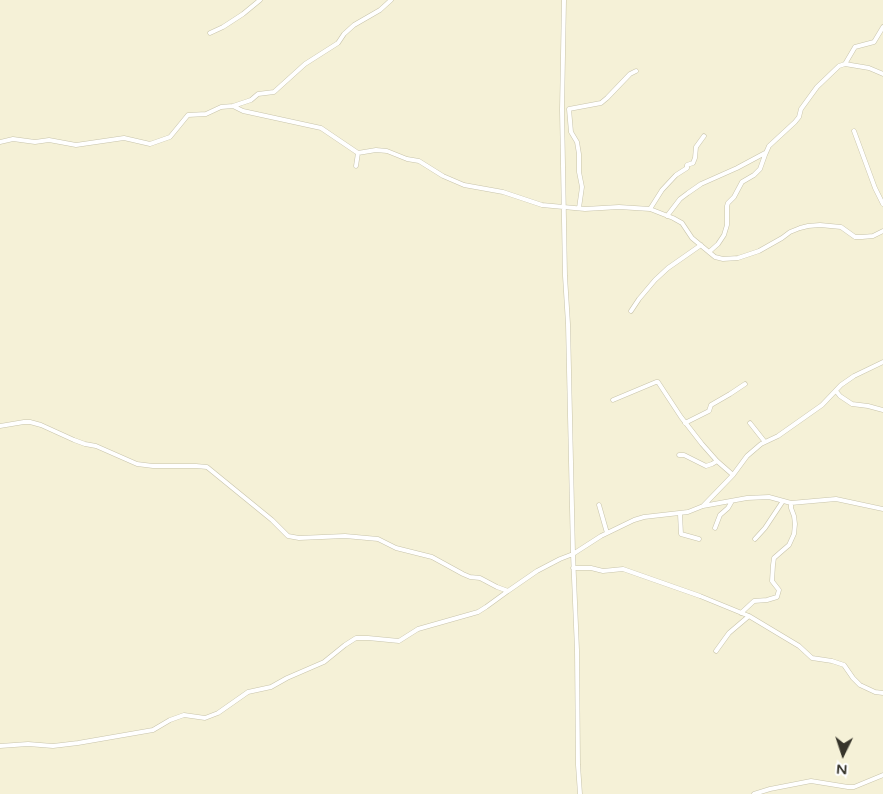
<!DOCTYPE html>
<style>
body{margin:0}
#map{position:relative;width:883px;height:794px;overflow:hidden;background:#f5f1d7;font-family:"Varela Round",sans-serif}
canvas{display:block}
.north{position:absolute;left:818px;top:729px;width:50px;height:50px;-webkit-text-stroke:4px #fff;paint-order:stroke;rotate:184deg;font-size:14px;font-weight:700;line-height:20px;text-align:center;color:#36342a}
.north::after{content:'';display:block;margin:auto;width:18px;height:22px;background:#36342a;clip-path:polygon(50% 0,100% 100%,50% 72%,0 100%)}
</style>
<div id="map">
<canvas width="883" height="794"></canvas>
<div class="north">N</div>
</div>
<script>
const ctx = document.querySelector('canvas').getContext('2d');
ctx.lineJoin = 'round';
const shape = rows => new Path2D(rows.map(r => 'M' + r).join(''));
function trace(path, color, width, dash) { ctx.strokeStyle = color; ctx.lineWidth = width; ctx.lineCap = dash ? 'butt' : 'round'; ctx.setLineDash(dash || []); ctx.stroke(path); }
const minor = shape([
 [564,0,562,110,565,276,568,324,573,554,577,650,578,765,580,794],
 [210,33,223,27,243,14,260,0],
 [845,64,855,47,874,42,883,27],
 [233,106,251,100,258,94,274,92,305,64,338,43,344,34,354,25,380,10,391,0],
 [854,131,875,188,883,204],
 [0,142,13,139,35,142,49,140,76,145,124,138,150,144,170,137,188,115,206,114,221,107,233,106,243,111,321,128,358,153],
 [356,166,358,153,376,150,387,151,407,159,419,161,443,176,464,185,503,192,542,205,585,209,619,207,650,209,673,218,682,223,692,238,715,257,723,259,738,258,759,251,782,238,790,232,800,228,808,226,820,225,841,227,855,237,862,237,873,236,883,231],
 [579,208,582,187,579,172,579,154,577,142,571,132,569,109,601,103,607,98,630,74,636,71],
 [650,209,662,190,676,175,687,168,687,165,693,163,695,158,696,147,704,136],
 [667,216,680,199,688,193,701,184,737,168,765,153],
 [709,252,718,244,724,235,727,225,727,206,728,203,734,197,742,182,754,175,760,169,765,155,769,146,795,122,799,117,801,109,817,87,839,66,845,64,869,68,883,74],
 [631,311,639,299,655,280,668,268,701,245],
 [836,391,840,396,852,404,868,406,883,410],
 [613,400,656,382,658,382,681,417,702,444,717,461,733,475],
 [685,423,709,411,711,405,730,394,745,384],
 [750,423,765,442],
 [0,426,24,422,30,422,41,425,74,440,85,444,96,446,137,464,153,466,196,466,207,467,272,520,288,536,299,538,345,536,378,539,396,548,432,557,463,574,470,577,480,578,497,587,508,591,537,571,560,559,573,554,601,536,634,520,644,517,688,512,703,506,733,475,747,456,761,444,778,436,822,405,841,385,854,376,883,362],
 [679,455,684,455,706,466,712,464,717,461],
 [599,505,607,533],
 [703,506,747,498,769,497,791,503,836,499,883,509],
 [680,514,681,534,699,539],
 [715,528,720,515,728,508,732,501],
 [755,539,765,528,783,501],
 [573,568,591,568,603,571,623,569,700,596,749,616,799,646,812,658,832,661,844,665,853,678,860,685,875,692,883,693],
 [741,613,754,601,767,600,777,597,779,590,772,581,773,565,774,558,782,551,789,545,794,534,795,524,794,516,791,508,791,503],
 [716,651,729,633,749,616],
 [0,746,28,744,53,746,78,743,153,730,170,720,184,715,205,718,218,713,248,692,271,687,287,678,324,662,345,645,356,638,368,638,399,641,418,629,478,612,486,607,508,591],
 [754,794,770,789,811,781,848,787,854,787,883,775]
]);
trace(minor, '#c8c4ab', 5);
trace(minor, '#fff', 4);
</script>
